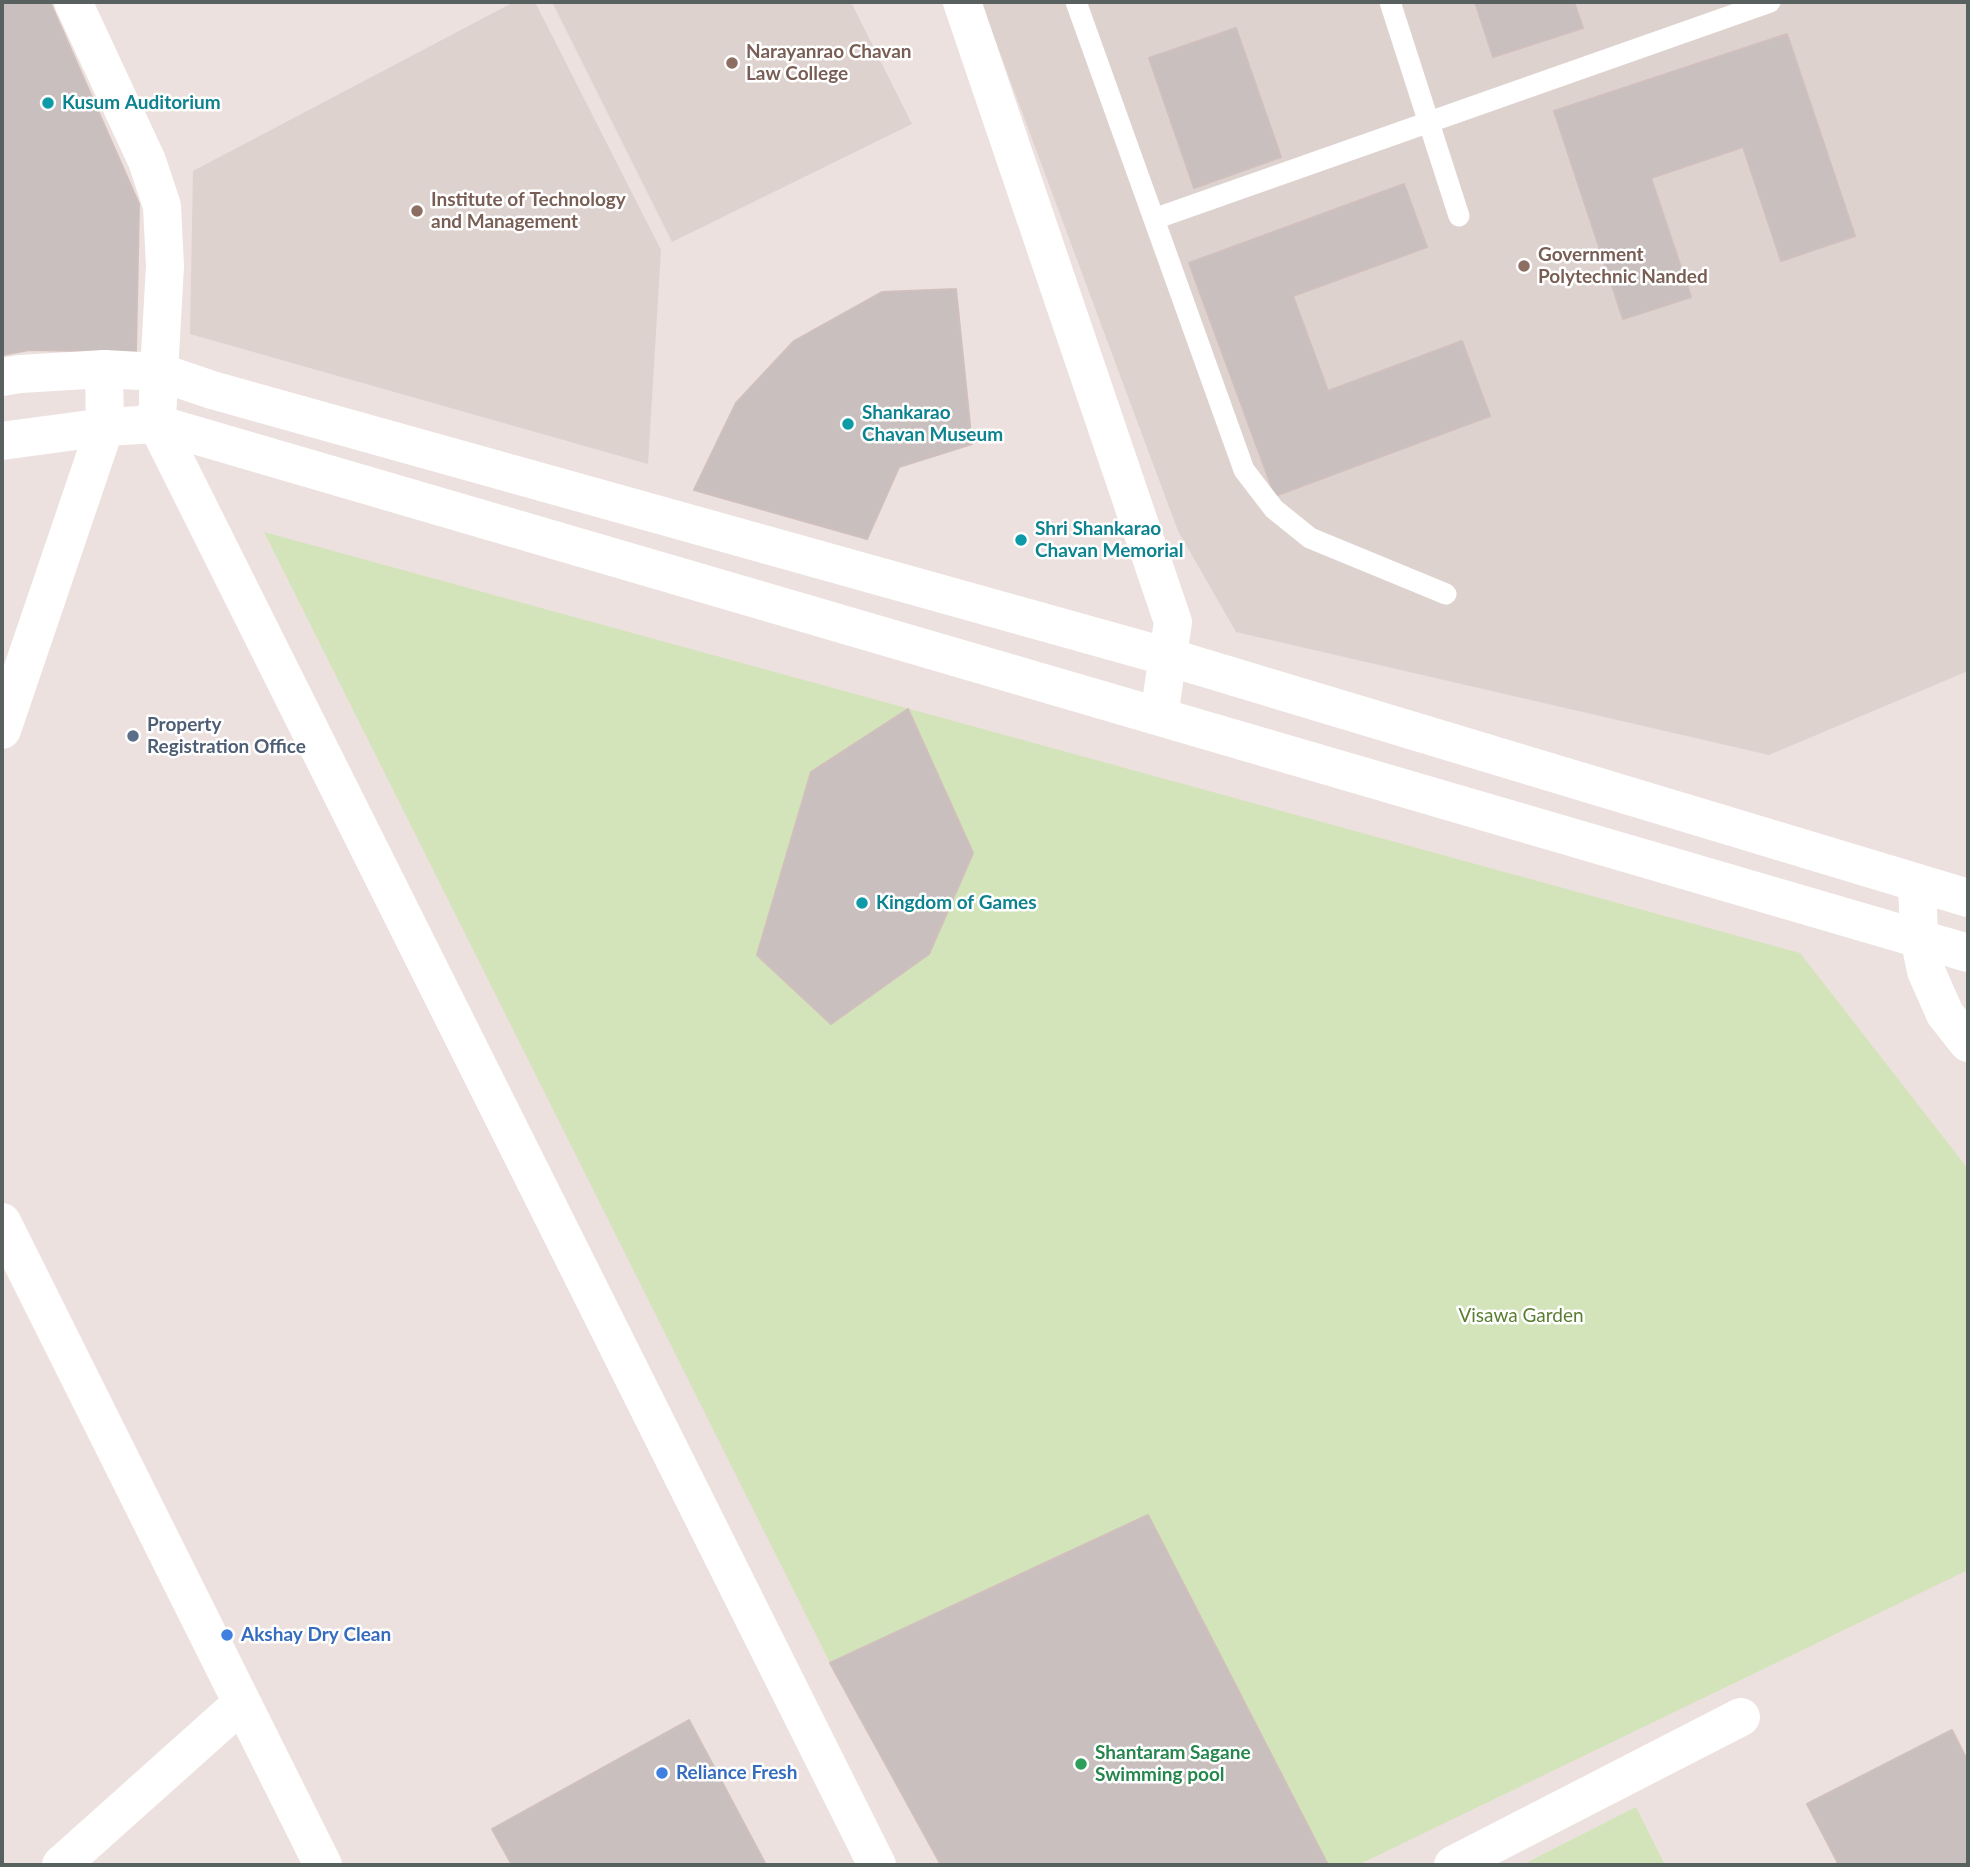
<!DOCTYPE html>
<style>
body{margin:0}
#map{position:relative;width:1970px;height:1867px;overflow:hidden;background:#ece1de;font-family:Lato,sans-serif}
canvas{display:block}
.frame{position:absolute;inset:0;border:4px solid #586060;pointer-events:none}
</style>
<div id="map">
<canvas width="1970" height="1867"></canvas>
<div class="frame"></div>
</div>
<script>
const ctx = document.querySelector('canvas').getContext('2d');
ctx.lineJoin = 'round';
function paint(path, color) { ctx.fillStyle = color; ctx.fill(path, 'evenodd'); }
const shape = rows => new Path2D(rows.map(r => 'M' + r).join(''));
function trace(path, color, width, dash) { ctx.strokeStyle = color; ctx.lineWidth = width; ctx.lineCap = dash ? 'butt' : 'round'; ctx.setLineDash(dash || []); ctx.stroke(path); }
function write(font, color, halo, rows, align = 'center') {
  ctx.font = font + ' Lato,sans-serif'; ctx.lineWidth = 5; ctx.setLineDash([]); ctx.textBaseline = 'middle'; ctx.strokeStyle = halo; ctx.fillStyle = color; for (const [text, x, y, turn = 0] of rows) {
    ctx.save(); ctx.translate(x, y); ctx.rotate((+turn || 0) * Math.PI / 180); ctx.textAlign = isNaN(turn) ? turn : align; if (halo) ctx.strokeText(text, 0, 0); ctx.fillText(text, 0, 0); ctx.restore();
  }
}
const education = shape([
 [514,2,535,2,661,250,648,464,190,334,193,171],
 [552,2,851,2,912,124,672,242],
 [981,2,1968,2,1968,671,1769,755,1236,632,1178,531]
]);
const green = shape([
 [264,532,1800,953,1968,1169,1968,1570,1358,1865,1328,1865,1148,1515,830,1663],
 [1636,1807,1665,1865,1522,1865]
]);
const building = shape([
 [2,2,50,2,139,204,136,352,29,350,2,355,2,2],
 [1475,2,1574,2,1583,28,1493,57,1475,2],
 [1236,28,1281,157,1194,188,1149,58,1236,28],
 [1787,34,1855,236,1781,261,1743,147,1651,178,1691,297,1623,319,1554,111,1787,34],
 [1404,184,1427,247,1293,296,1328,391,1462,341,1490,416,1275,496,1189,263,1404,184],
 [956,289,972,444,899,467,867,539,694,490,736,403,794,341,882,292,956,289],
 [908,709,973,853,929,954,831,1024,757,955,811,772,908,709],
 [1148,1515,1328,1865,941,1865,830,1663,1148,1515],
 [689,1720,766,1865,512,1865,492,1829,689,1720],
 [1952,1730,1968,1762,1968,1865,1839,1865,1807,1804,1952,1730]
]);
const service = shape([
 [1076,2,1244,470,1274,509,1310,538,1446,594],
 [1390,2,1459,216],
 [1154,219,1770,2]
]);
const minor = shape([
 [73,2,147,161,162,206,165,266,159,372],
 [962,2,1173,622,1159,716],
 [2,730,105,427,104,369],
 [1917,883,1919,937,1926,971,1945,1014,1968,1043],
 [2,1222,323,1865],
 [61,1865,242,1703],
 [1453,1865,1741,1717]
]);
const tertiary = shape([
 [159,372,157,424,877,1865]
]);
const secondary = shape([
 [2,377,20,374,104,369,159,372,212,390,1168,657,1968,898],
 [2,441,105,427,157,424,1968,953]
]);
const markers = [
 [732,63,7,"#8d6e63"],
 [48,103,7,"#0f9aa8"],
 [417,211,7,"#8d6e63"],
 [1524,266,7,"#8d6e63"],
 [848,424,7,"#0f9aa8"],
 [1021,540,7,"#0f9aa8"],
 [133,736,7,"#5c6f8a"],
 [862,903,7,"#0f9aa8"],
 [227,1635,7,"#3f7fe0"],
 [1081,1764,7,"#2e9e5b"],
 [662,1773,7,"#3f7fe0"]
];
const educationNames = [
 ["Narayanrao Chavan",746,52],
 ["Law College",746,74],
 ["Institute of Technology",431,200],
 ["and Management",431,222],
 ["Government",1538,255],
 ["Polytechnic Nanded",1538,277]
];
const cultureNames = [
 ["Kusum Auditorium",62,103],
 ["Shankarao",862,413],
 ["Chavan Museum",862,435],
 ["Shri Shankarao",1035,529],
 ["Chavan Memorial",1035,551],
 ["Kingdom of Games",876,903]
];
const serviceNames = [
 ["Property",147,725],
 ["Registration Office",147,747]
];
const parkNames = [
 ["Visawa Garden",1521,1316]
];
const shopNames = [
 ["Akshay Dry Clean",241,1635],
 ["Reliance Fresh",676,1773]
];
const leisureNames = [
 ["Shantaram Sagane",1095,1753],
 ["Swimming pool",1095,1775]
];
paint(education, '#ded2cf');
paint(green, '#d3e4ba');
paint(building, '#c8bfbe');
trace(building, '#d0bfbd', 2);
trace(service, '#fff', 21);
trace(minor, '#fff', 38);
trace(tertiary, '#fff', 38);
trace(secondary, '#fff', 38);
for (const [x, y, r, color] of markers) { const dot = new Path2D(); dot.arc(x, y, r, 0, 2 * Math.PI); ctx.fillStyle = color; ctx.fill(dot); trace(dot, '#fff', 2.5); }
write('bold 19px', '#785e54', '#fff', educationNames, 'left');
write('bold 19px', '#0d838f', '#fff', cultureNames, 'left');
write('bold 19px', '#4e5e75', '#fff', serviceNames, 'left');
write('19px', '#5a7e31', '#fff', parkNames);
write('bold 19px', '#366cbe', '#fff', shopNames, 'left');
write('bold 19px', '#27864d', '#fff', leisureNames, 'left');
</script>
